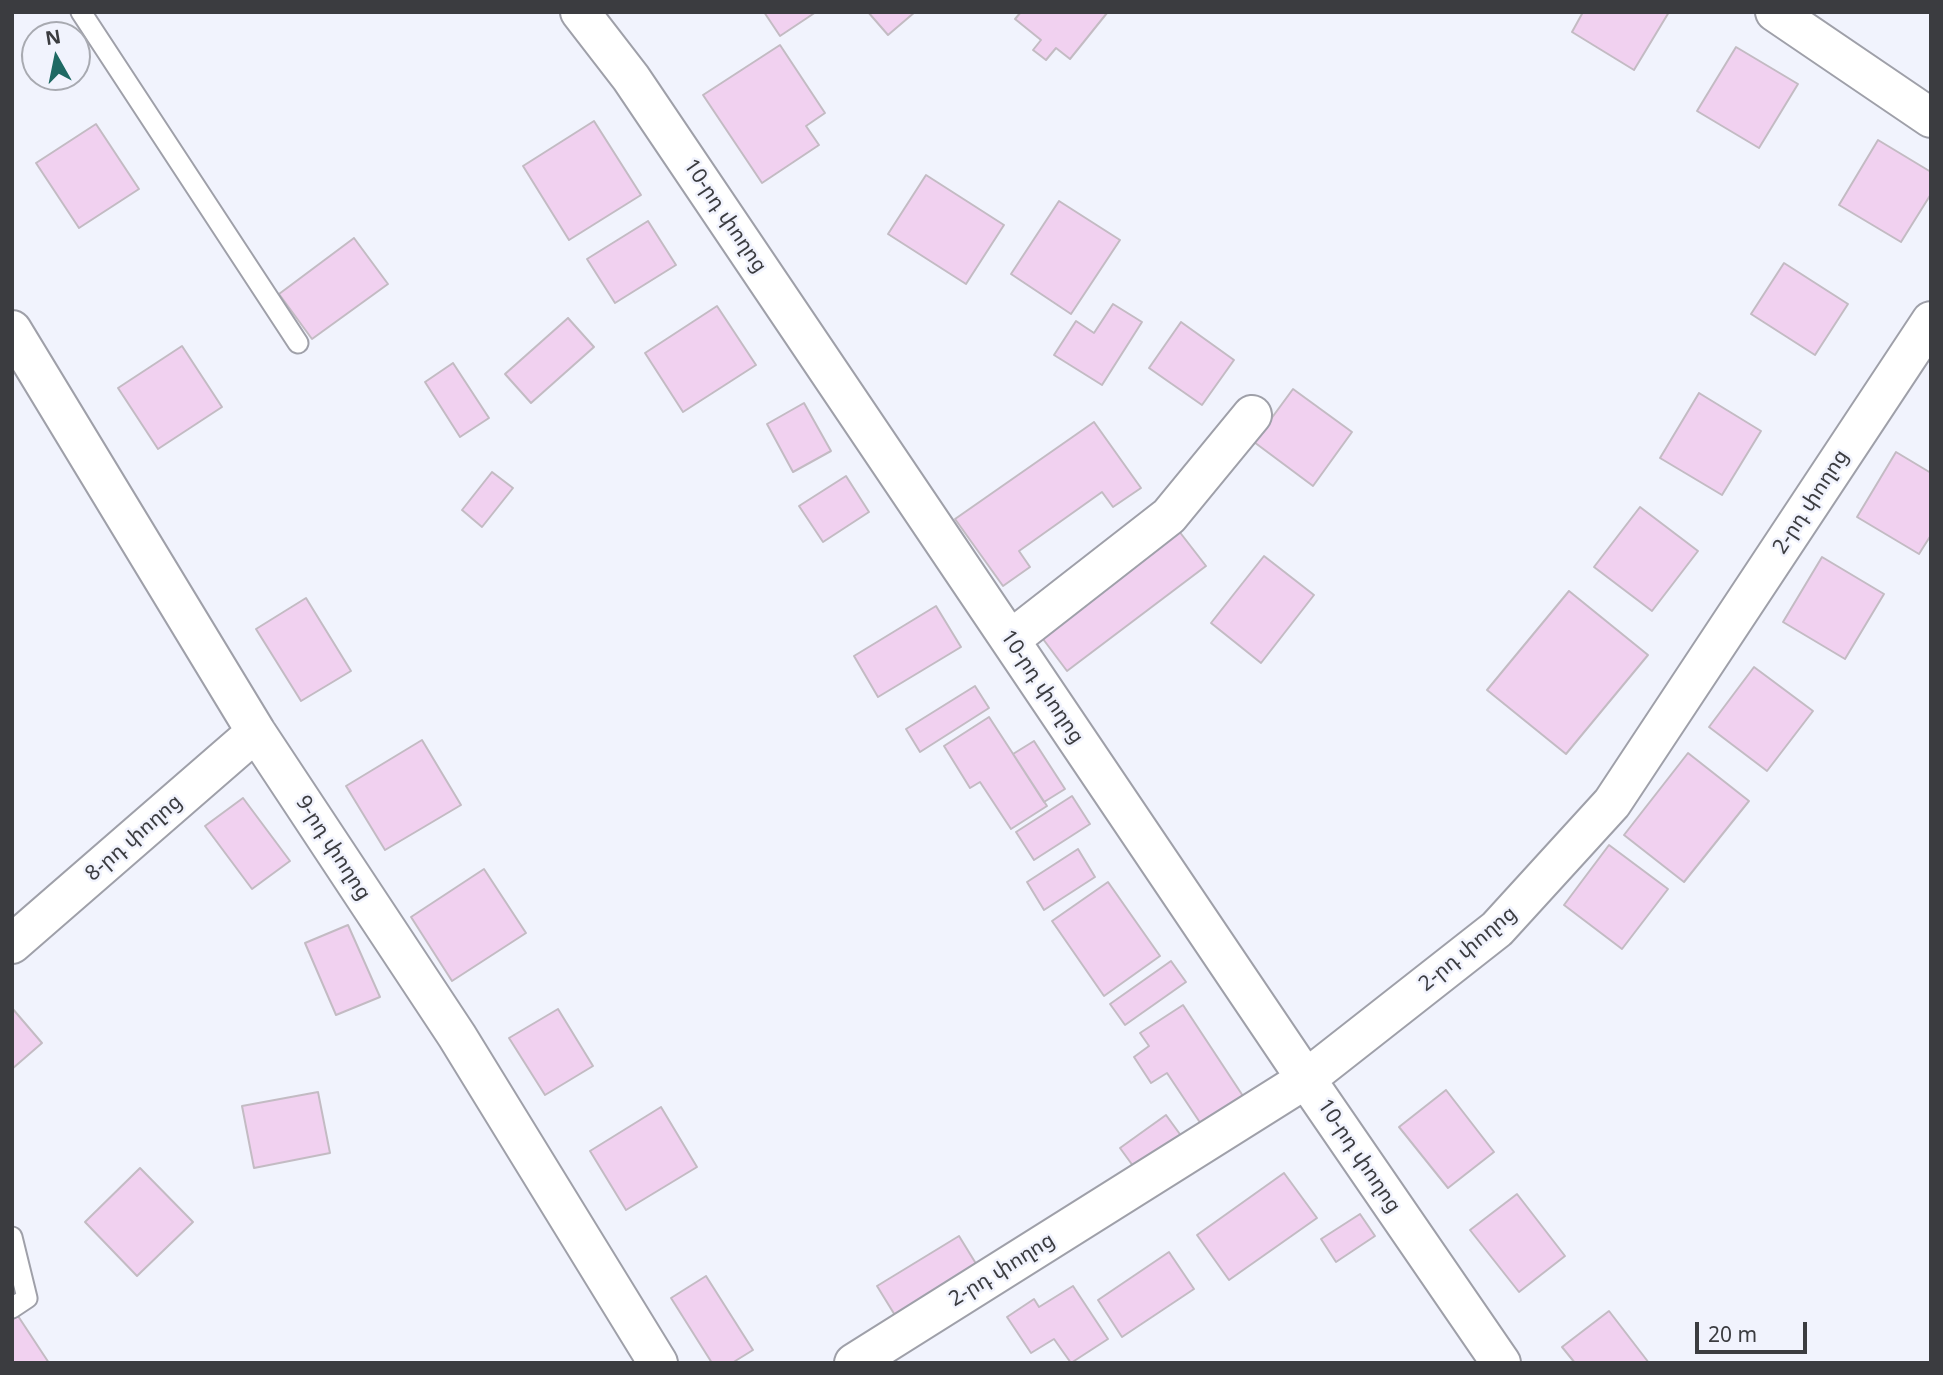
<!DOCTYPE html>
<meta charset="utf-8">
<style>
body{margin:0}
#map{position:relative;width:1943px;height:1375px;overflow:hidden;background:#f1f3fd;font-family:"Noto Sans",sans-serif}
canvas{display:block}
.frame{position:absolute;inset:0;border:14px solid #3b3c40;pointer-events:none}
.north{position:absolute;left:21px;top:21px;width:70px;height:70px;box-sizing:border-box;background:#f1f3fd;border:2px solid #a8aab1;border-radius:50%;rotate:351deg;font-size:19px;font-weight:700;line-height:28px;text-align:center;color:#3b3c40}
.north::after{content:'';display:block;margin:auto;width:24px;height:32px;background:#1e6963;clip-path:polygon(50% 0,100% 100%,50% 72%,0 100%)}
.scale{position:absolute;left:1695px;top:1322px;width:112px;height:32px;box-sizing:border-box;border:4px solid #3b3c40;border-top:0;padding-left:9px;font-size:21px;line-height:24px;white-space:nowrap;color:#3b3c40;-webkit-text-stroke:5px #f1f3fd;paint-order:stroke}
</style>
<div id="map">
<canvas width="1943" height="1375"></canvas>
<div class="frame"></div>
<div class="north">N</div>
<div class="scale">20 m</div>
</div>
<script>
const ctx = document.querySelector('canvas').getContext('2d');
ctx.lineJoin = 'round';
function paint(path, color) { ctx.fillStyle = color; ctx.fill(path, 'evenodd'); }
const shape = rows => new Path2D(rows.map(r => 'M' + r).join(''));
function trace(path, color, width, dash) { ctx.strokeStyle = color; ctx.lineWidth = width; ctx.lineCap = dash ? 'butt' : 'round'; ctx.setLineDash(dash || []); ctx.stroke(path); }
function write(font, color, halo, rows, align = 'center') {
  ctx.font = font + ' "Noto Sans","Noto Sans Armenian",sans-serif'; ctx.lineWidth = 5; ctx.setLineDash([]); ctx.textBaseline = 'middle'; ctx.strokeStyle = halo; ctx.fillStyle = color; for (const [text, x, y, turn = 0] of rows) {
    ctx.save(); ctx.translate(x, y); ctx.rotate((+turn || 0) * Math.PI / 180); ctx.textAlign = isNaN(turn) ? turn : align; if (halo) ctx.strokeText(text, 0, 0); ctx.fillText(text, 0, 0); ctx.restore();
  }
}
const building = shape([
 [764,12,816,12,780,36,764,12],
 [868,12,915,12,888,35,868,12],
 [1021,12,1107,12,1107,13,1070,59,1056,48,1046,60,1033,50,1041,40,1015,19,1021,12],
 [1583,12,1669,12,1634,70,1572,32,1583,12],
 [780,45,825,113,806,126,819,145,762,183,703,95,780,45],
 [1736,47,1798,84,1759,148,1697,111,1736,47],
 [594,121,641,195,569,240,523,166,594,121],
 [96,124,139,189,79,228,36,163,96,124],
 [1878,140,1931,172,1931,194,1901,242,1839,205,1878,140],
 [926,175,1004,225,966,284,888,234,926,175],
 [1059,201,1120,240,1071,314,1011,274,1059,201],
 [648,221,676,265,615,303,587,259,648,221],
 [354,238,388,284,312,339,279,294,354,238],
 [1784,263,1848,304,1815,355,1751,314,1784,263],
 [1113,304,1142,322,1102,385,1054,355,1076,321,1094,333,1113,304],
 [717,306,756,365,683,412,645,353,717,306],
 [568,318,594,347,531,403,505,374,568,318],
 [1181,322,1234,360,1202,405,1149,368,1181,322],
 [182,346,222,407,158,449,118,388,182,346],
 [453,363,489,418,460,437,425,382,453,363],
 [1293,389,1352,432,1313,486,1254,442,1293,389],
 [1699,393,1761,431,1722,495,1660,458,1699,393],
 [804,403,831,451,793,472,767,424,804,403],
 [1094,422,1141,488,1113,507,1102,492,1019,551,1030,567,1003,586,955,519,1094,422],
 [1896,452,1931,473,1931,535,1919,554,1857,517,1896,452],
 [492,472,513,488,482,527,462,510,492,472],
 [846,476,869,512,823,542,799,506,846,476],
 [1640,507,1698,551,1652,611,1594,567,1640,507],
 [1175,526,1206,566,1067,671,1037,631,1175,526],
 [1264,556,1314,595,1261,663,1211,623,1264,556],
 [1822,557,1884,594,1845,659,1783,622,1822,557],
 [1569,591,1648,655,1566,754,1487,690,1569,591],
 [306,598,351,671,301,701,256,629,306,598],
 [936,606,961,647,878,697,854,656,936,606],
 [1754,667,1813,711,1767,771,1709,727,1754,667],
 [975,686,989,708,920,752,906,729,975,686],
 [989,717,1047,806,1011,829,980,782,970,788,944,746,989,717],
 [422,740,461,805,385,850,346,786,422,740],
 [1034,741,1065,789,1044,802,1013,754,1034,741],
 [1688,753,1749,801,1684,882,1624,835,1688,753],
 [1072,796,1090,824,1034,860,1016,832,1072,796],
 [243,798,290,861,252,889,205,826,243,798],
 [1609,845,1668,889,1622,949,1564,905,1609,845],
 [1078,849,1095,877,1044,910,1027,882,1078,849],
 [484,869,526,933,452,981,411,917,484,869],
 [1108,882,1160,956,1104,996,1052,921,1108,882],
 [348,925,380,997,336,1015,305,943,348,925],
 [1171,961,1186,982,1125,1025,1110,1004,1171,961],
 [1183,1005,1243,1096,1201,1124,1167,1073,1151,1083,1134,1057,1149,1046,1140,1033,1183,1005],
 [12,1008,42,1043,12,1069,12,1008],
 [558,1009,593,1066,545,1095,509,1038,558,1009],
 [1446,1090,1494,1152,1448,1188,1399,1127,1446,1090],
 [318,1092,330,1153,254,1168,242,1106,318,1092],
 [661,1107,697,1167,626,1210,590,1151,661,1107],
 [1166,1115,1182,1137,1136,1170,1120,1148,1166,1115],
 [140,1168,193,1222,137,1276,85,1222,140,1168],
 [1284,1173,1317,1218,1229,1280,1197,1235,1284,1173],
 [1517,1194,1565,1256,1519,1292,1470,1230,1517,1194],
 [1360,1214,1375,1236,1336,1262,1321,1239,1360,1214],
 [959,1236,983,1275,901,1325,877,1286,959,1236],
 [1169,1252,1194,1289,1122,1337,1098,1300,1169,1252],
 [706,1276,753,1350,732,1363,712,1363,671,1298,706,1276],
 [1073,1286,1108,1339,1071,1363,1054,1339,1031,1353,1007,1317,1034,1299,1039,1307,1073,1286],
 [1609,1311,1649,1363,1575,1363,1562,1347,1609,1311],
 [18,1316,49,1363,12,1363,12,1320,18,1316]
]);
const service = shape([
 [81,12,298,343],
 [12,1237,27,1298,12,1308]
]);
const minor = shape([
 [580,12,631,78,1306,1079,1501,1363],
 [12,330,256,732,457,1036,658,1363],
 [1010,640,1169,516,1252,415],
 [12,944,256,732],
 [854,1363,1306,1079,1497,929,1612,803,1931,321]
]);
const tertiary = shape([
 [1775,12,1931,118]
]);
const streetNames = [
 ["10-րդ փողոց",725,216,56],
 ["2-րդ փողոց",1811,502,-57],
 ["10-րդ փողոց",1042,687,56],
 ["8-րդ փողոց",134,838,-41],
 ["9-րդ փողոց",333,848,57],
 ["2-րդ փողոց",1468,949,-40],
 ["10-րդ փողոց",1359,1156,56],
 ["2-րդ փողոց",1002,1270,-32]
];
paint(building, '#f1d1f0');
trace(building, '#c3bbc3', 2);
trace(service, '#9fa0a9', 23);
trace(minor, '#9fa0a9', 42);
trace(tertiary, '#9fa0a9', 42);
trace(service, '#fff', 19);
trace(minor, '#fff', 38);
trace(tertiary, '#fff', 38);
write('21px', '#3b3c40', '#f1f3fd', streetNames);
</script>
